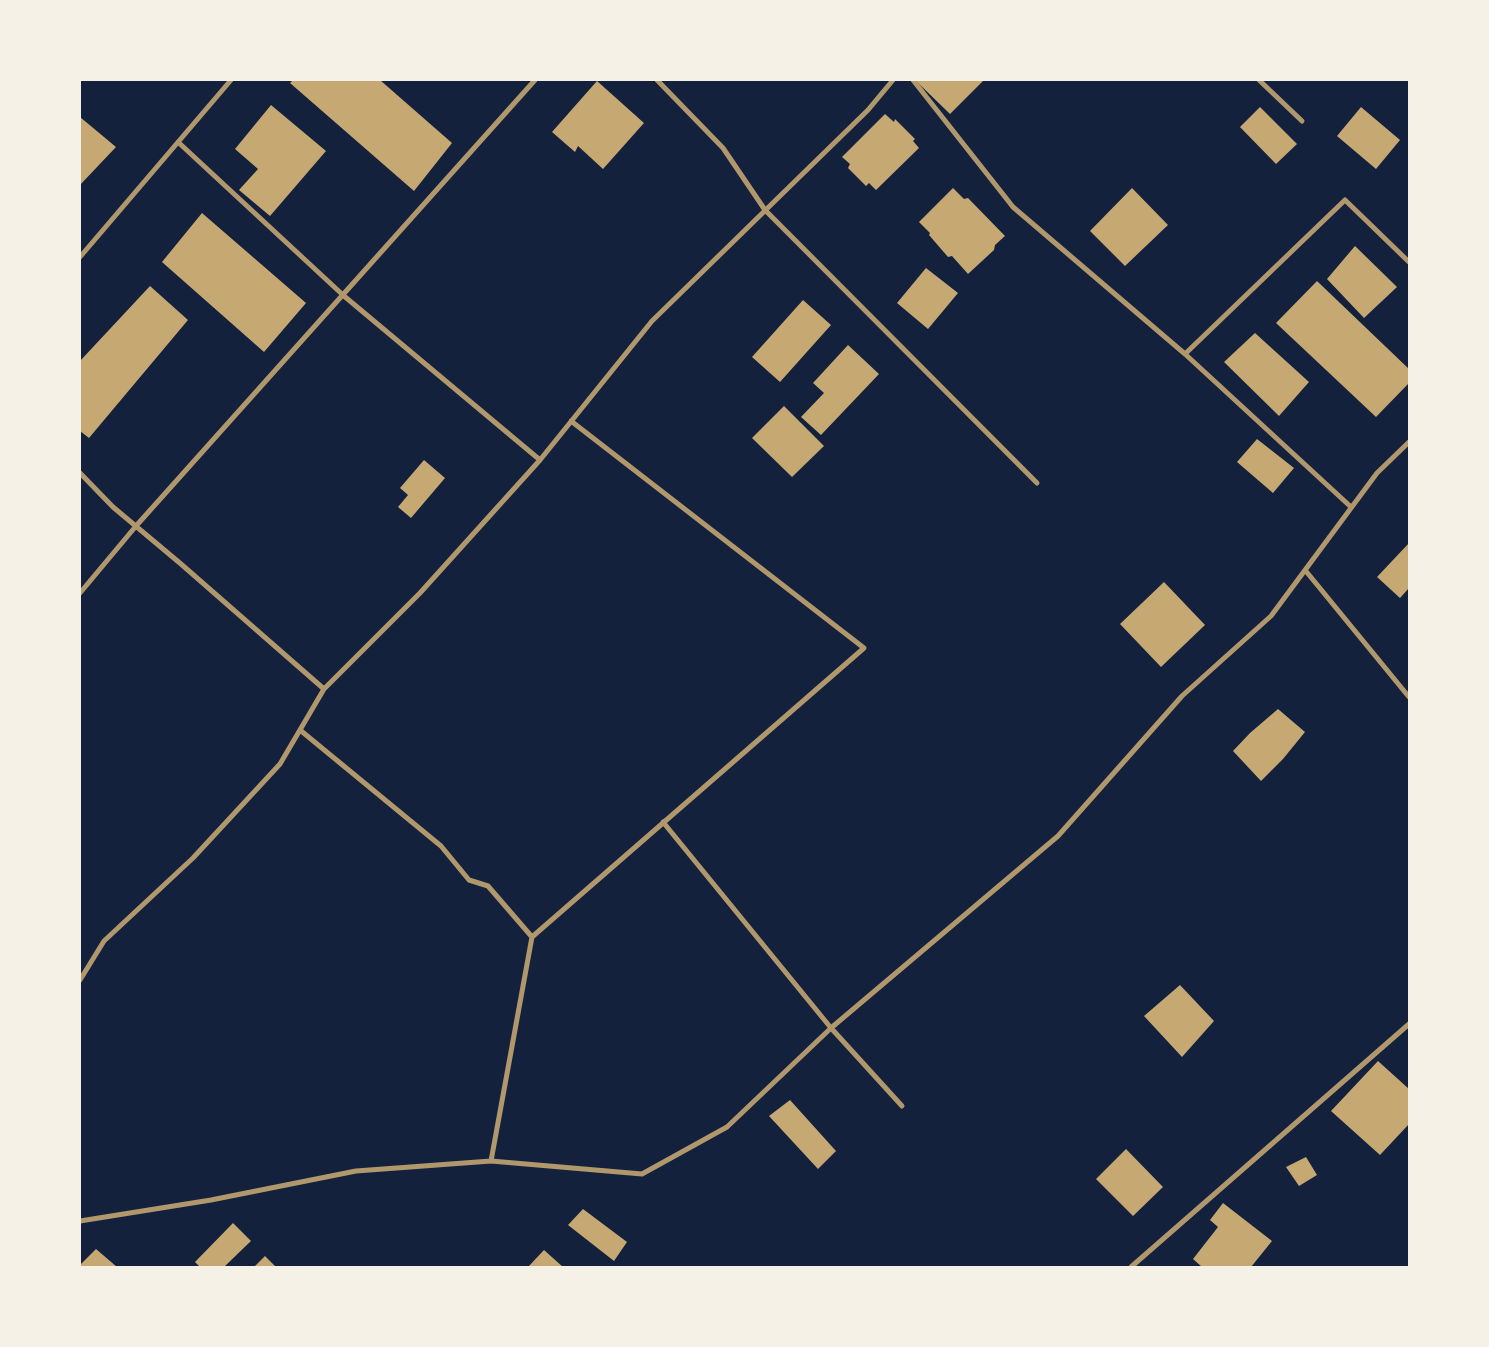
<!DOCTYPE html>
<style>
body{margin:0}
#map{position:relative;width:1489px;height:1347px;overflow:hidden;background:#14213d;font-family:"Work Sans",sans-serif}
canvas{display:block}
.frame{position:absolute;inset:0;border:81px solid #f6f1e7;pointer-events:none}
</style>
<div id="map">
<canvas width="1489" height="1347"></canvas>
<div class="frame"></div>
</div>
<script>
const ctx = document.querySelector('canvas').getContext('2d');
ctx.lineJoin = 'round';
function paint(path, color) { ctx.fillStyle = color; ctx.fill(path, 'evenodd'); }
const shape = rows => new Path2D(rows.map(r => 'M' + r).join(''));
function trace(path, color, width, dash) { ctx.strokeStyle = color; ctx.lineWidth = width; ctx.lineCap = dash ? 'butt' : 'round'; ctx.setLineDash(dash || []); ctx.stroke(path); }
const building = shape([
 [293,80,380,80,452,143,414,191,290,83],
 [915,80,984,80,950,114],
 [597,81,644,123,603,169,578,146,575,152,552,132],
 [271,105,326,151,270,216,239,190,258,169,235,149],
 [1260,107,1297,144,1276,164,1240,127],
 [1361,107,1400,140,1376,169,1337,136],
 [885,114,894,122,895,119,915,139,913,141,919,148,876,190,869,183,866,186,848,168,850,164,842,157],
 [80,117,116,147,80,185],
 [953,188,964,199,968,198,1005,236,995,245,994,250,968,274,952,256,948,257,929,235,930,233,919,222],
 [1132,188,1168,225,1125,266,1090,231],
 [202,213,306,303,264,352,162,262],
 [1355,246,1397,287,1364,318,1327,279],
 [926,268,958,293,928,329,897,303],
 [1317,281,1409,369,1409,383,1376,417,1276,323],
 [150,286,188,320,89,438,80,431,80,361],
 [803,300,831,325,780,382,752,357],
 [1255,333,1309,382,1279,416,1224,362],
 [848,345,879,374,821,435,801,417,824,393,813,383],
 [784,406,824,446,792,477,752,438],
 [1257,439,1294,468,1273,493,1237,462],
 [424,460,445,478,411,518,398,507,408,495,400,488],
 [1409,543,1409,588,1400,598,1377,577],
 [1164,582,1205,625,1161,667,1120,624],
 [1278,709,1305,732,1283,759,1261,781,1233,751,1250,733],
 [1180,985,1214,1021,1182,1057,1144,1016],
 [1378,1061,1409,1089,1409,1124,1380,1155,1331,1111],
 [790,1100,836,1151,818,1169,769,1116],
 [1126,1149,1163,1187,1133,1216,1096,1179],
 [1306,1157,1317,1175,1299,1186,1286,1167],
 [1223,1203,1272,1241,1251,1267,1202,1267,1193,1259,1218,1227,1210,1220],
 [583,1209,627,1242,614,1261,568,1225],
 [233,1223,251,1241,224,1267,200,1267,195,1262],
 [96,1249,117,1267,80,1267,80,1265],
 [544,1250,563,1267,528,1267],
 [265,1256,276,1267,254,1267]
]);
const minor = shape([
 [657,80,723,148,765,210,1037,483],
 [913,80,1013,207,1185,354,1351,507],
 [1259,80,1302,121],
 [178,142,344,296,540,460],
 [80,257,231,80],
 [1185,354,1345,200,1409,262],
 [80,473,113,507,181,564,324,689,420,593,540,460,652,321,868,110,893,80],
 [1305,570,1409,697],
 [80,593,136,526,535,80],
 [300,730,441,846,469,880,488,886,532,937],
 [663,822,831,1028,902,1106],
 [80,980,104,941,193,858,280,764,324,689],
 [491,1161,532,937,864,648,571,421],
 [80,1221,211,1200,356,1171,491,1161,642,1174,727,1127,831,1028,1058,836,1182,696,1271,616,1377,473,1409,442],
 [1131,1267,1409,1024]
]);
paint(building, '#c6a872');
trace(minor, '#b1986c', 5);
</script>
